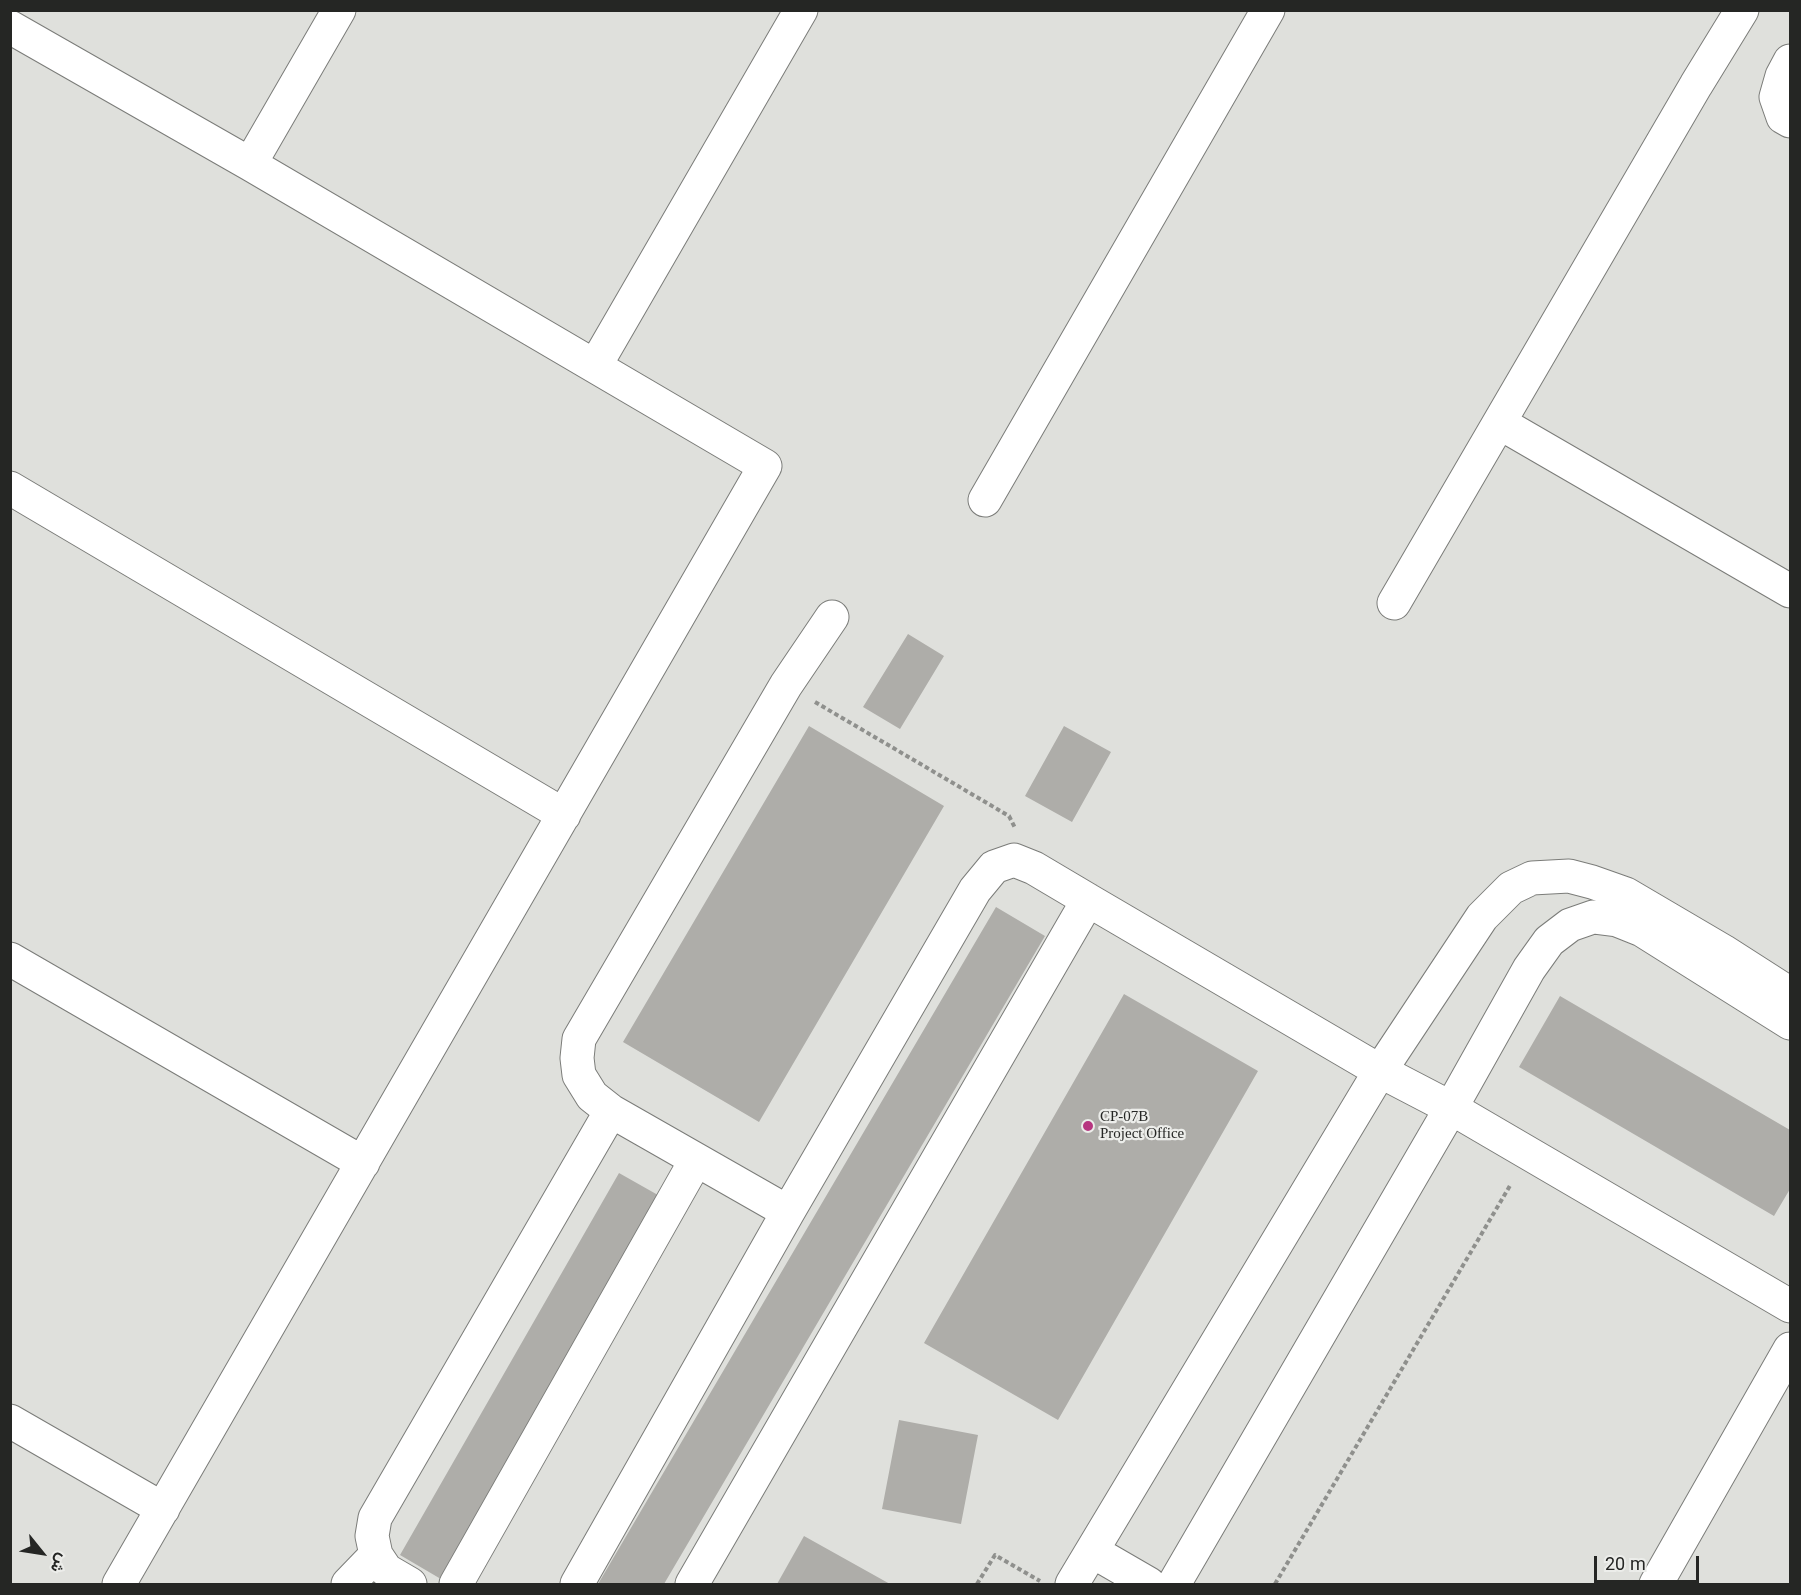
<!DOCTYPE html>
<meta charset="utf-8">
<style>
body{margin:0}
#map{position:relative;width:1801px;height:1595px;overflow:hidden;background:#dfe0dc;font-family:Georgia,Vazirmatn,serif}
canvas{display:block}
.frame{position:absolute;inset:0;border:12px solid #252624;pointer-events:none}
.north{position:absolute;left:12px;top:1523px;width:60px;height:60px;-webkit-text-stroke:4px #ecedea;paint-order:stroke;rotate:120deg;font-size:16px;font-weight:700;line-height:24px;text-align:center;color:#252624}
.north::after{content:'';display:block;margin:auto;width:21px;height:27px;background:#252624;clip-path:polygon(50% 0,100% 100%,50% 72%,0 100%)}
.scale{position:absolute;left:1594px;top:1556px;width:105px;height:27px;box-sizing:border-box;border:3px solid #252624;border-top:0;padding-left:8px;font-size:18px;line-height:21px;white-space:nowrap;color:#252624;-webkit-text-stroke:4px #ecedea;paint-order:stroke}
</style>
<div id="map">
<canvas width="1801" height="1595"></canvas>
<div class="frame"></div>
<div class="north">ش</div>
<div class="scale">20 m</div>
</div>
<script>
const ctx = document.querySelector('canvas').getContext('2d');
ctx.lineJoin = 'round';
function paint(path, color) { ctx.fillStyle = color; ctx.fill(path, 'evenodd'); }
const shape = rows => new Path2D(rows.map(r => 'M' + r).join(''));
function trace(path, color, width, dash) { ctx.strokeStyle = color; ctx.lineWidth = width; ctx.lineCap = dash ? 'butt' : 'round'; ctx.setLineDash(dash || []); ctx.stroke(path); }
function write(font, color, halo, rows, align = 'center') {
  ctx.font = font + ' Georgia,serif'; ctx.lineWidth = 4.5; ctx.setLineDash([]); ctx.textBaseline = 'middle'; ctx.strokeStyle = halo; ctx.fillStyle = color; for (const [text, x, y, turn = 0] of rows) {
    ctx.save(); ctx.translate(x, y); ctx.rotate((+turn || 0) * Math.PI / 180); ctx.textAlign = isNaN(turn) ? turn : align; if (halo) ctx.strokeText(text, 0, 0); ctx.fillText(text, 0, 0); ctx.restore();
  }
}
const building = shape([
 [908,634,944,656,900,729,863,707],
 [809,726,944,806,759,1122,623,1042],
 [1064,726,1111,752,1072,822,1025,796],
 [996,907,1045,936,664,1584,598,1584],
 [1124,994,1258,1071,1058,1420,924,1343],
 [1560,996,1790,1130,1790,1189,1774,1216,1519,1067],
 [619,1173,665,1199,446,1582,400,1555],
 [899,1420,978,1435,961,1524,882,1509],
 [804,1536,890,1584,777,1584]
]);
const path = shape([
 [815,702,1009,816,1015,828],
 [977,1584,995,1555,1040,1581],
 [1275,1584,1511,1184]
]);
const minor = shape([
 [10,27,250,164,765,466,119,1584],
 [1790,61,1782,76,1776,97,1783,117,1790,121],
 [250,164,339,10],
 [595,366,801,10],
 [1500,423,1790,591],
 [10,488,564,815],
 [985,500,1268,10],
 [1394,603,1696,85,1742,10],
 [10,959,363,1163],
 [788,1212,611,1111,592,1096,579,1075,577,1058,579,1039,786,685,832,617],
 [10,1421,163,1509],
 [1092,1551,1149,1584],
 [348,1584,376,1555],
 [410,1584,386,1570,376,1555,372,1536,375,1518,611,1111],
 [456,1584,696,1160],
 [577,1584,788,1212,975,890,994,867,1014,860,1034,868,1088,900],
 [692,1584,1088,900,1380,1071,1451,1108,1790,1306],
 [1072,1584,1380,1071,1482,917,1511,888,1532,878,1569,876,1592,882,1626,894,1723,951,1790,994],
 [1174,1584,1451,1108,1529,969,1549,941,1570,925,1593,917,1617,920,1642,930,1790,1023],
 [1656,1584,1790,1349]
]);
const markers = [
 [1088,1126,6,"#b73680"]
];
const poiNames = [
 ["CP-07B",1100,1117],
 ["Project Office",1100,1134]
];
paint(building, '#aeada9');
trace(minor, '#7b7c79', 35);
trace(path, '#8f908d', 4, [4.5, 3]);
trace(minor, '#fff', 33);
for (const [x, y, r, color] of markers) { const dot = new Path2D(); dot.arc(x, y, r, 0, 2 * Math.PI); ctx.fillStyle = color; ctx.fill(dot); trace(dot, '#ecedea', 2); }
write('15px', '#252624', '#ecedea', poiNames, 'left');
</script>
